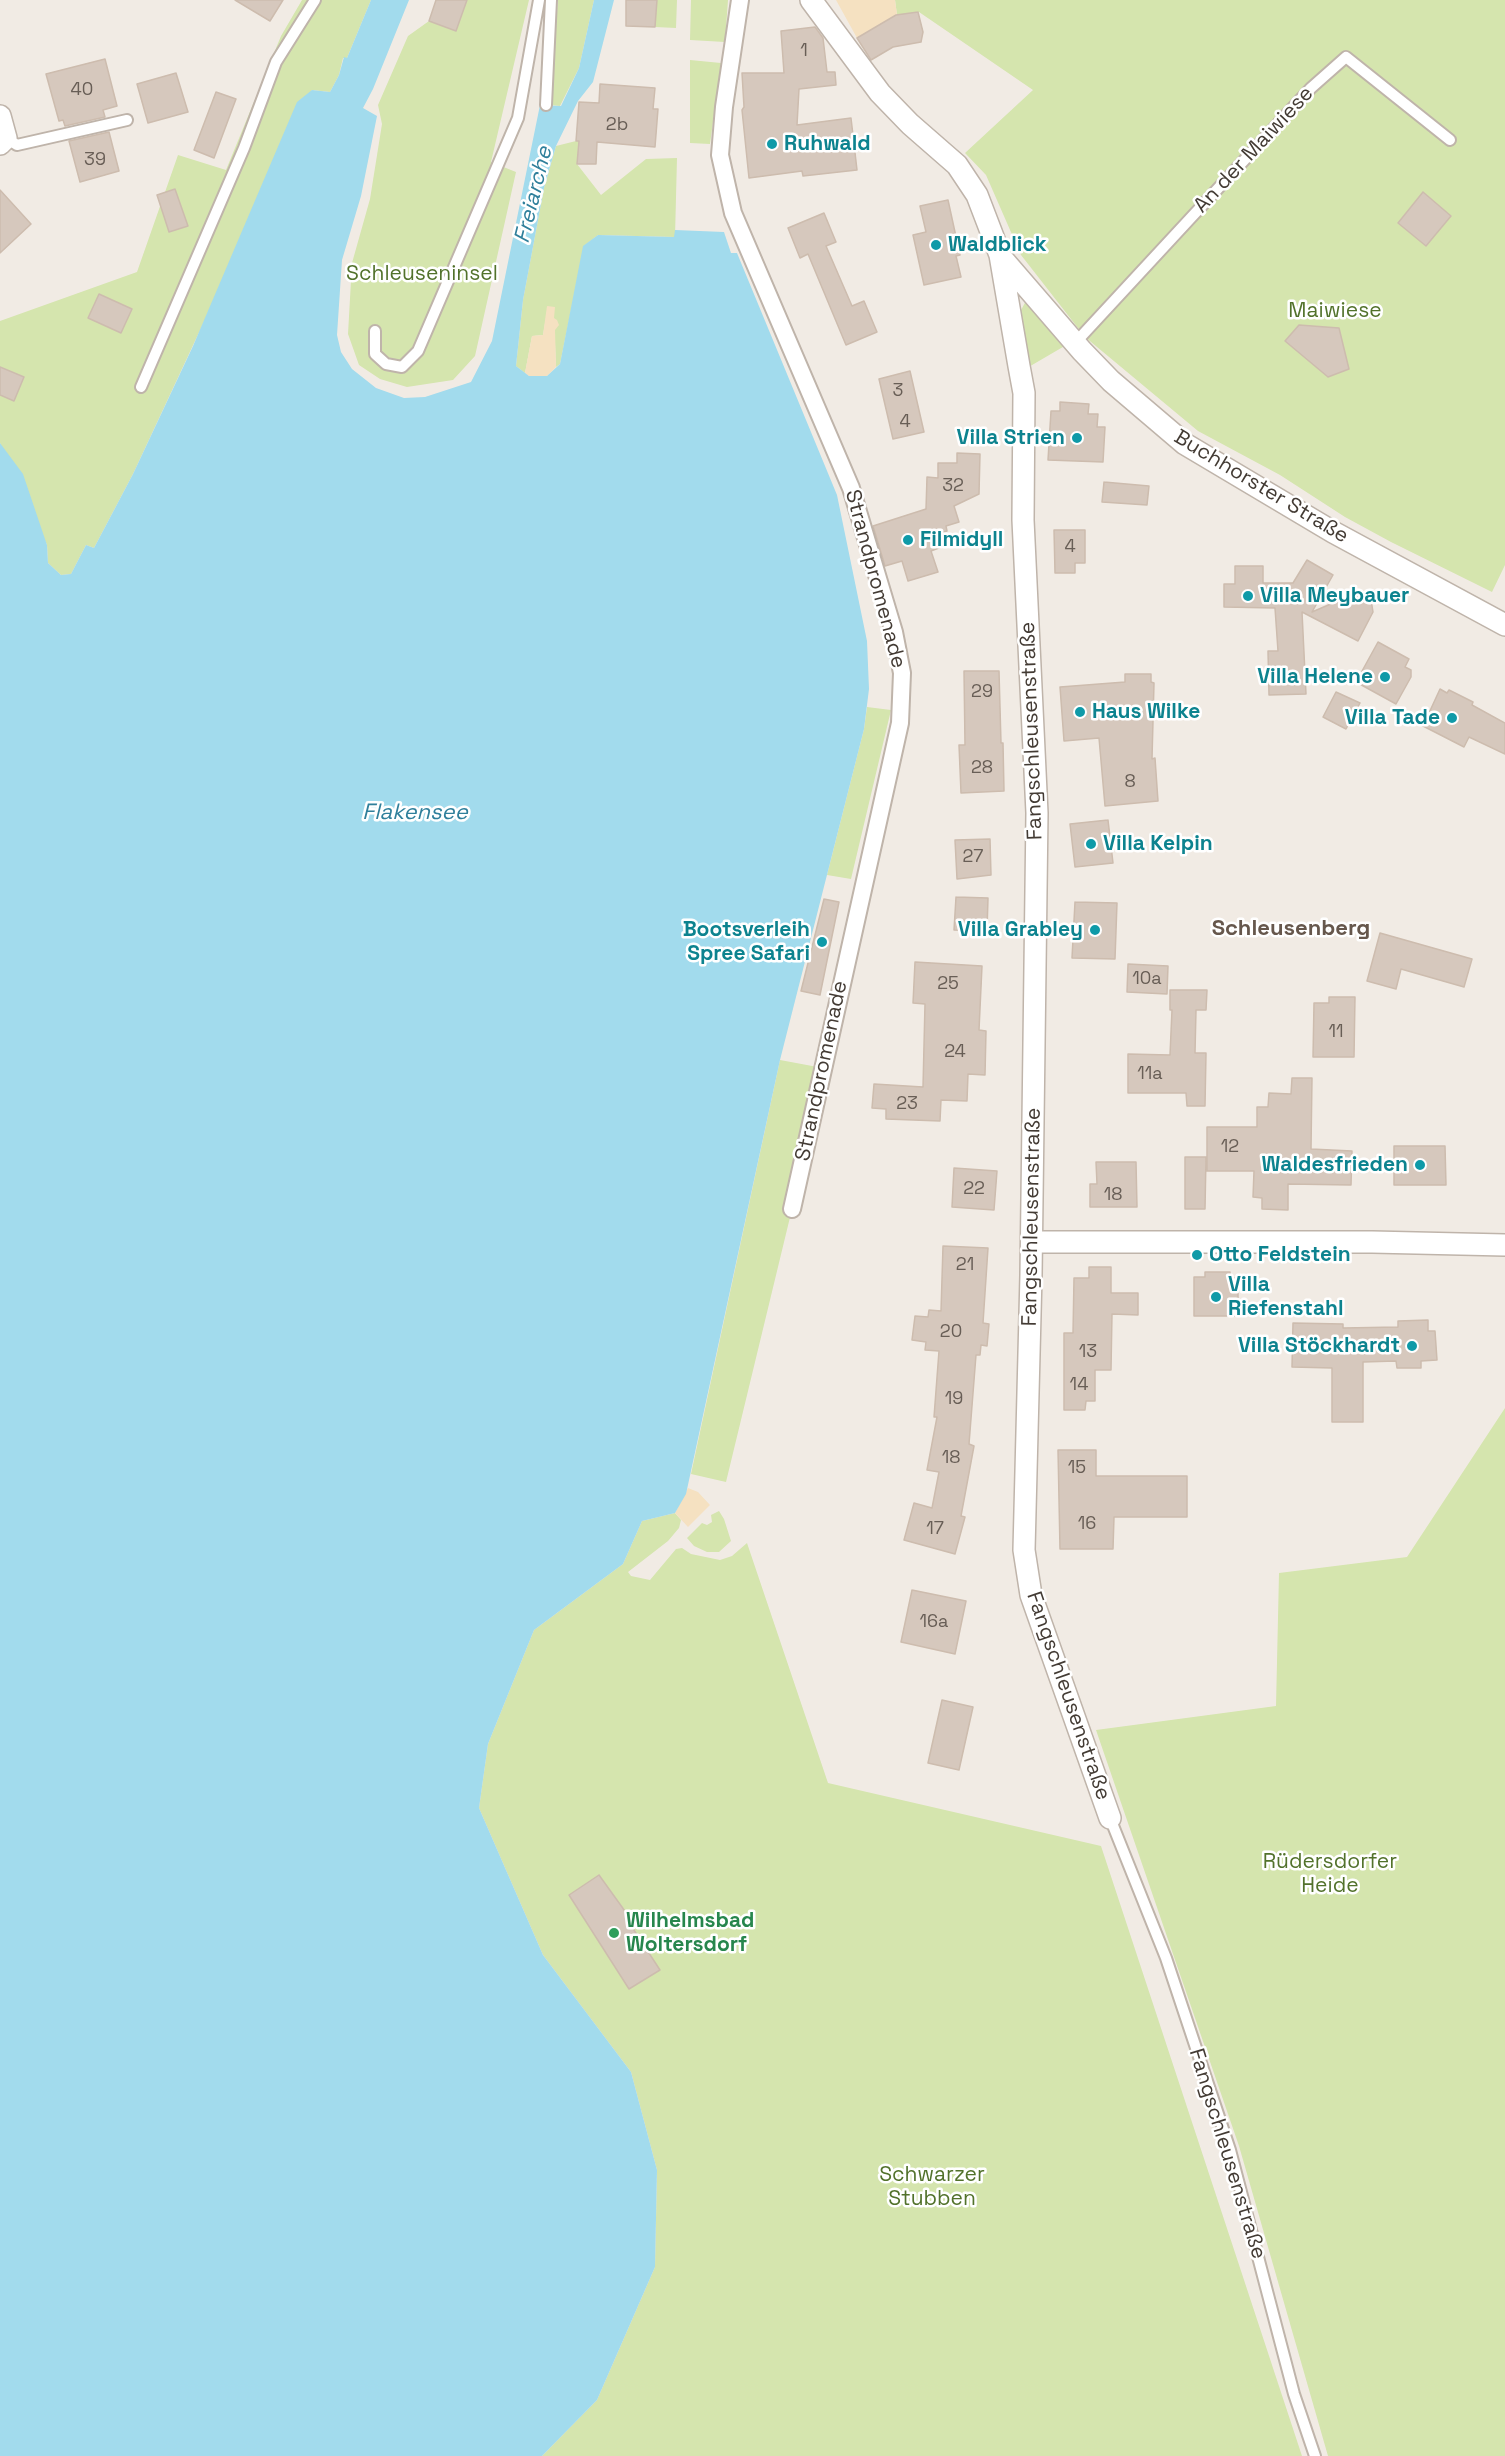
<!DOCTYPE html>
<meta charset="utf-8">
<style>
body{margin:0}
canvas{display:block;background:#f1ebe4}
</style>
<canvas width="1505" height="2456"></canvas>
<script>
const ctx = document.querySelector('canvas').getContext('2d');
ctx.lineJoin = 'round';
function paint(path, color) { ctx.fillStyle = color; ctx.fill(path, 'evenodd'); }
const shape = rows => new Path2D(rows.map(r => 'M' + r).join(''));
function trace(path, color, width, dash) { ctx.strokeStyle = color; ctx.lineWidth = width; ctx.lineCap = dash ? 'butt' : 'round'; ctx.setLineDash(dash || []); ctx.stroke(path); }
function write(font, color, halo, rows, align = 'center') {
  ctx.font = font + ' "Space Grotesk",sans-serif'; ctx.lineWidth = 5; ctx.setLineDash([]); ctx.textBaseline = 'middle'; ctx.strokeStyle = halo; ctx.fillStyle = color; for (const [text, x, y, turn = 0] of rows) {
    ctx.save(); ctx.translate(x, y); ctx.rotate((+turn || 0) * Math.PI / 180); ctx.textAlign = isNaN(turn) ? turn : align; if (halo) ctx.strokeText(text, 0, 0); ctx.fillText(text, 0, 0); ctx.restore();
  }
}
const green = shape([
 [302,0,371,0,347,58,343,58,339,75,330,92,312,90,133,474,94,548,86,545,71,574,61,575,48,563,47,545,0,443,0,321,137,272,178,155,226,170,281,36],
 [436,0,529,0,491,162,516,172,475,356,453,380,407,387,380,379,359,365,348,334,352,263,370,199,382,124,378,105,408,36,429,21],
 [558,0,594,0,579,68,560,106,550,105],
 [657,0,677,0,676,28,655,27],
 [691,0,728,0,725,42,690,40],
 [895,0,1505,0,1505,565,1492,592,1391,542,1345,517,1280,475,1198,431,1085,337,1021,255,986,175,965,153,1033,90,919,12,897,15],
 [690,60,721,63,710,144,690,143],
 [576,141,579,141,577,164,601,195,646,159,677,158,675,237,598,235,584,246,560,364,556,367,554,318,548,306,543,335,532,336,525,373,516,366,523,300,544,188,556,146],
 [1027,299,1068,344,1027,368,1020,312],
 [867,707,891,710,851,879,827,875,864,729],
 [780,1060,823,1068,792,1209,726,1482,691,1474],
 [1505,1408,1505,2456,1328,2456,1239,2146,1096,1730,1276,1706,1279,1573,1407,1557],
 [719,1511,724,1519,731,1541,719,1552,707,1552,694,1546,687,1538,702,1523,707,1525,712,1522,711,1515],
 [675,1513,681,1520,679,1528,668,1541,628,1572,631,1576,650,1580,676,1549,682,1548,691,1554,720,1560,732,1556,747,1543,828,1783,1101,1846,1302,2456,542,2456,597,2400,655,2267,657,2170,631,2072,543,1955,479,1808,488,1744,534,1630,623,1564,642,1521]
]);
const sand = shape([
 [836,0,895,0,897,15,857,38],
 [547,306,555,307,554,318,557,320,559,325,555,330,556,367,547,376,529,376,525,373,532,336,543,335],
 [688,1488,698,1492,710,1505,688,1527,675,1513]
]);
const water = shape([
 [371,0,409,0,373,89,363,108,377,116,361,196,342,260,337,335,341,352,352,369,376,388,404,398,425,397,471,382,492,341,540,105,561,106,579,68,594,0,614,0,593,82,578,101,556,146,544,188,523,300,516,366,529,376,547,376,560,364,583,246,598,235,674,237,675,230,724,232,731,253,737,253,837,495,867,641,869,689,864,729,780,1060,686,1494,675,1513,642,1521,623,1564,534,1630,488,1744,479,1808,543,1955,631,2072,657,2170,655,2267,597,2400,542,2456,0,2456,0,443,23,474,47,545,48,563,61,575,71,574,86,545,94,548,133,474,193,346,297,102,312,90,330,92,339,75,344,57,347,58]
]);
const building = shape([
 [235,0,283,0,270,21,235,0],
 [436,0,467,0,456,31,429,21,436,0],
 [626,0,657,0,655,27,626,26,626,0],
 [918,12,923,32,921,42,893,47,871,60,857,38,896,15,918,12],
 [815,27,823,38,827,72,835,72,836,85,799,89,797,125,851,118,857,170,803,176,802,171,749,178,742,110,744,107,742,73,784,73,781,31,815,27],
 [105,59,117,106,103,110,105,117,65,126,63,120,59,121,46,74,105,59],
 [176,73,188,112,148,123,137,84,176,73],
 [600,84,655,88,653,109,658,109,655,147,597,142,596,164,577,164,579,141,576,141,579,102,599,103,600,84],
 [216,92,236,99,214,158,194,150,216,92],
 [109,132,119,171,80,182,69,141,109,132],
 [175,189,188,226,169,232,157,195,175,189],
 [0,190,31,224,0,253,0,190],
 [1423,192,1451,216,1426,246,1398,223,1423,192],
 [948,200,960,255,956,256,961,277,924,285,913,235,926,232,920,206,948,200],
 [824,213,836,242,826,246,852,306,864,301,877,332,846,345,808,254,800,258,788,228,824,213],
 [99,294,132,309,121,333,88,318,99,294],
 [1299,325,1339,328,1349,369,1328,377,1285,341,1299,325],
 [0,367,24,377,14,401,0,395,0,367],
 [910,371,924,432,893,439,879,379,910,371],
 [1060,402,1089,404,1088,414,1098,414,1097,427,1105,427,1103,462,1048,460,1051,411,1060,411,1060,402],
 [957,453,980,454,979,494,954,506,959,522,946,526,947,531,940,533,944,546,931,551,938,572,908,581,902,561,885,566,873,526,926,509,927,477,938,478,938,463,957,463,957,453],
 [1104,482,1149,486,1147,505,1102,502,1104,482],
 [1054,530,1085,530,1085,563,1075,563,1075,573,1055,573,1054,530],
 [1307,560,1333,575,1312,612,1361,591,1370,593,1373,612,1358,641,1302,612,1306,694,1269,695,1268,651,1278,651,1275,608,1224,607,1224,584,1235,584,1235,566,1263,566,1263,583,1293,583,1307,560],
 [1378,642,1409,659,1405,667,1411,670,1411,677,1396,704,1356,682,1378,642],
 [964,671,999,671,1001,743,1003,743,1004,791,961,793,959,745,965,745,964,671],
 [1125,674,1151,674,1151,682,1154,683,1152,759,1155,758,1158,801,1105,806,1099,738,1064,741,1060,687,1125,682,1125,674],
 [1440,689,1447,693,1449,690,1473,702,1472,705,1505,723,1505,754,1469,737,1464,747,1423,726,1440,689],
 [1336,692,1360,703,1346,729,1323,717,1336,692],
 [1108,820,1113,863,1075,867,1070,824,1108,820],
 [990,839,991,875,957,879,955,840,990,839],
 [956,897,988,898,987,931,954,930,956,897],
 [824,899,839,902,820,995,801,991,824,899],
 [1075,902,1117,903,1115,959,1072,958,1075,902],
 [1380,933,1472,959,1464,987,1401,969,1396,989,1367,981,1380,933],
 [915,962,982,966,979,1030,986,1031,985,1075,968,1074,967,1101,941,1100,940,1121,886,1119,886,1109,872,1108,874,1084,923,1087,925,1004,913,1003,915,962],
 [1128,964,1168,966,1167,994,1127,992,1128,964],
 [1170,990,1207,990,1206,1010,1196,1010,1195,1053,1206,1053,1205,1106,1187,1106,1186,1093,1128,1093,1128,1054,1170,1055,1172,1010,1170,1010,1170,990],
 [1329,997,1355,997,1354,1057,1313,1057,1314,1003,1329,1003,1329,997],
 [1292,1078,1312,1078,1311,1149,1352,1151,1351,1185,1288,1184,1288,1210,1262,1209,1262,1198,1253,1197,1254,1171,1207,1171,1207,1127,1257,1127,1257,1107,1268,1107,1269,1093,1291,1094,1292,1078],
 [1394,1146,1445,1146,1446,1185,1394,1185,1394,1146],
 [1185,1157,1206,1157,1205,1209,1185,1209,1185,1157],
 [1096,1162,1136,1162,1137,1207,1090,1207,1090,1184,1097,1184,1096,1162],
 [954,1168,997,1171,994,1210,952,1207,954,1168],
 [943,1246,988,1248,983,1323,989,1324,987,1346,981,1345,980,1355,976,1355,969,1444,974,1446,961,1516,965,1517,955,1554,904,1540,914,1503,932,1508,939,1472,927,1470,937,1417,934,1417,939,1351,925,1350,926,1342,912,1340,915,1316,928,1317,929,1310,941,1311,943,1246],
 [1089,1267,1111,1267,1111,1293,1138,1293,1138,1315,1112,1314,1111,1370,1095,1370,1095,1401,1086,1401,1085,1410,1064,1410,1064,1333,1073,1333,1074,1278,1089,1278,1089,1267],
 [1205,1272,1230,1272,1230,1278,1238,1278,1238,1316,1194,1316,1194,1277,1205,1277,1205,1272],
 [1428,1320,1428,1331,1435,1331,1437,1360,1421,1361,1421,1368,1397,1368,1396,1361,1363,1362,1363,1422,1332,1422,1332,1368,1292,1367,1293,1323,1343,1324,1343,1328,1398,1327,1398,1321,1428,1320],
 [1058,1450,1096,1450,1096,1476,1187,1476,1187,1517,1114,1517,1113,1549,1060,1549,1058,1450],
 [912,1590,966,1601,955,1654,901,1642,912,1590],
 [942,1700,973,1707,959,1770,928,1763,942,1700],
 [599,1875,622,1907,632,1922,630,1924,660,1970,629,1989,569,1895,599,1875]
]);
const service = shape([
 [546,105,551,0],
 [6,138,17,145,127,120],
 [375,331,375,354,386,364,402,367,418,351,518,118,539,0],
 [1075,343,1311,88,1346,57,1450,140],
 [141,387,244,148,276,62,315,0],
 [1110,1818,1166,1958,1230,2150,1294,2394,1315,2456]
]);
const pedestrian = shape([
 [740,0,724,107,720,155,733,213,851,488,894,632,902,673,900,723,792,1209]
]);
const minor = shape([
 [811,0,880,93,910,124,957,165,977,195,1000,255,1019,366,1024,393,1023,520,1037,813,1031,1275,1024,1550,1031,1595,1110,1818],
 [0,116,6,138,0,144],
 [1000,256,1082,351,1111,381,1185,444,1333,532,1505,625],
 [1032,1242,1372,1242,1505,1245]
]);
const markers = [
 [772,144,6,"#0f9aa8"],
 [936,245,6,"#0f9aa8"],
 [1077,438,6,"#0f9aa8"],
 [908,540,6,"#0f9aa8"],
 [1248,596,6,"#0f9aa8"],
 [1385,677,6,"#0f9aa8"],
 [1080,712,6,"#0f9aa8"],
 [1452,718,6,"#0f9aa8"],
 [1091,844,6,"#0f9aa8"],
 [1095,930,6,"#0f9aa8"],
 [822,942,6,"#0f9aa8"],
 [1420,1165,6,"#0f9aa8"],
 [1197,1255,6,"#0f9aa8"],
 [1216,1297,6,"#0f9aa8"],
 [1412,1346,6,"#0f9aa8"],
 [614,1933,6,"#2e9e5b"]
];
const numberNames = [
 ["1",804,51],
 ["40",82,90],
 ["2b",617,125],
 ["39",95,160],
 ["3",898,391],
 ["4",905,422],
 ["32",953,486],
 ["4",1070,547],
 ["29",982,692],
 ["28",982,768],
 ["8",1130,782],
 ["27",973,857],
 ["10a",1147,979],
 ["25",948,984],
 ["11",1336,1032],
 ["24",955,1052],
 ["11a",1150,1074],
 ["23",907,1104],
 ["12",1230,1147],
 ["22",974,1189],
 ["18",1113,1195],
 ["21",965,1265],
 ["20",951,1332],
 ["13",1088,1352],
 ["14",1079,1385],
 ["19",954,1399],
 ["18",951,1458],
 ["15",1077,1468],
 ["16",1087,1524],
 ["17",935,1529],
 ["16a",934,1622]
];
const cultureNames = [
 ["Ruhwald",784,144],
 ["Waldblick",948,245],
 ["Villa Strien",1065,438,"right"],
 ["Filmidyll",920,540],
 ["Villa Meybauer",1260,596],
 ["Villa Helene",1373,677,"right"],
 ["Haus Wilke",1092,712],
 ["Villa Tade",1440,718,"right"],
 ["Villa Kelpin",1103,844],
 ["Bootsverleih",810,930,"right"],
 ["Spree Safari",810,954,"right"],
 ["Villa Grabley",1083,930,"right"],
 ["Waldesfrieden",1408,1165,"right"],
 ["Otto Feldstein",1209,1255],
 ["Villa",1228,1285],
 ["Riefenstahl",1228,1309],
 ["Villa Stöckhardt",1400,1346,"right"]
];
const streetNames = [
 ["An der Maiwiese",1254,150,-47],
 ["Buchhorster Straße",1261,487,31],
 ["Strandpromenade",875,579,75],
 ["Fangschleusenstraße",1032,731,-92],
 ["Strandpromenade",822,1071,-78],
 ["Fangschleusenstraße",1032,1217,-89],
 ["Fangschleusenstraße",1068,1696,71],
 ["Fangschleusenstraße",1227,2154,73]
];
const parkNames = [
 ["Schleuseninsel",422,274],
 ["Maiwiese",1335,311],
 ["Rüdersdorfer",1330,1862],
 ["Heide",1330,1886],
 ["Schwarzer",932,2175],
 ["Stubben",932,2199]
];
const leisureNames = [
 ["Wilhelmsbad",626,1921],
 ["Woltersdorf",626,1945]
];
const waterNames = [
 ["Freiarche",534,195,-76],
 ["Flakensee",415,813]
];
const neighbourhoodNames = [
 ["Schleusenberg",1291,929]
];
paint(green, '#d5e5ae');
paint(sand, '#f5e1c1');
paint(water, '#a2dbed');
paint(building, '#d6c8bd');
trace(building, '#cdbcae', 1.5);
trace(service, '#bfb4aa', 14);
trace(pedestrian, '#bfb4aa', 20);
trace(minor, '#bfb4aa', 24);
trace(service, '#fff', 10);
trace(pedestrian, '#fff', 16);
trace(minor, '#fff', 21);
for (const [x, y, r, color] of markers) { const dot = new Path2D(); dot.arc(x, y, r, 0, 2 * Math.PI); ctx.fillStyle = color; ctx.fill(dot); trace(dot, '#fff', 2); }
write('18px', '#685e56', null, numberNames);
write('bold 21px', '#0d838f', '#fff', cultureNames, 'left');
write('21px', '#433b34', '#fff', streetNames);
write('21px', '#52722b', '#fff', parkNames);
write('bold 21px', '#27864d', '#fff', leisureNames, 'left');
write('italic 22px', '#2f7f9b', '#fff', waterNames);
write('bold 22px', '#66574c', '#fff', neighbourhoodNames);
</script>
